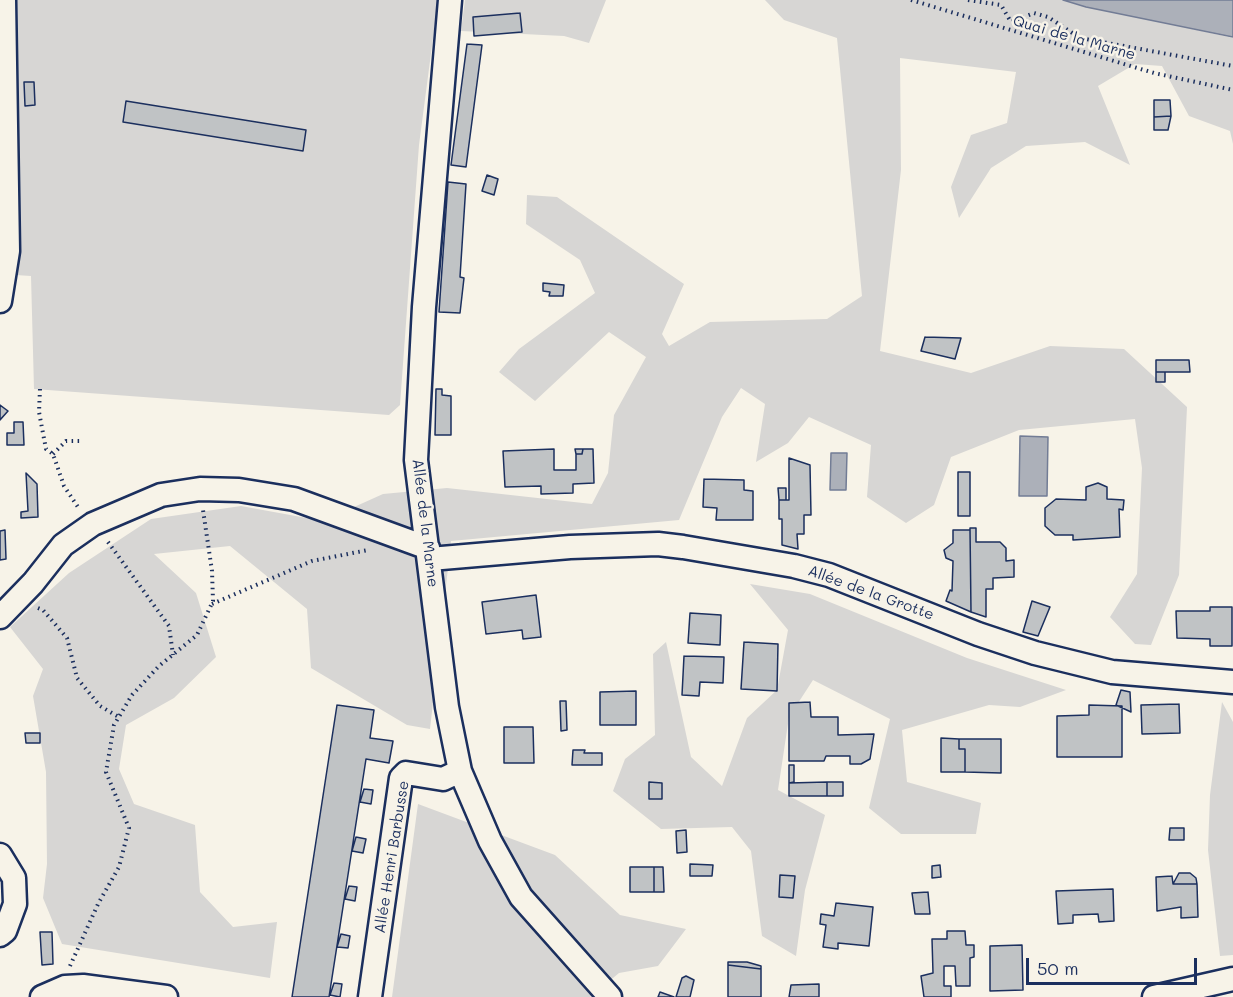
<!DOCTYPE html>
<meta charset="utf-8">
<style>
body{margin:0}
#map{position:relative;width:1233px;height:997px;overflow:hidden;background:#f7f3e8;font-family:Mali,sans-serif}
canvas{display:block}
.scale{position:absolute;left:1026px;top:958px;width:171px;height:27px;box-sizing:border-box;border:3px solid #1b2f5e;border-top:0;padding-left:8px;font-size:18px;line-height:21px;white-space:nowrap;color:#1b2f5e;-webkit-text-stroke:4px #f7f3e8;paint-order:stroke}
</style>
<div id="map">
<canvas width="1233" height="997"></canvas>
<div class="scale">50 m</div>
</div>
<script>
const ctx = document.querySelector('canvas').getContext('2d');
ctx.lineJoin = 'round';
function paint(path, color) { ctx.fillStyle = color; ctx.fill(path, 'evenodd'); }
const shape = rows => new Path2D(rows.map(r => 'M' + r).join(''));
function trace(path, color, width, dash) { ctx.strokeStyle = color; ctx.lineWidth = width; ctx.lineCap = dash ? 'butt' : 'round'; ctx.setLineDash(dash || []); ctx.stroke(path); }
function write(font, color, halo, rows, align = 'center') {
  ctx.font = font + ' Mali,sans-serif'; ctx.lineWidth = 5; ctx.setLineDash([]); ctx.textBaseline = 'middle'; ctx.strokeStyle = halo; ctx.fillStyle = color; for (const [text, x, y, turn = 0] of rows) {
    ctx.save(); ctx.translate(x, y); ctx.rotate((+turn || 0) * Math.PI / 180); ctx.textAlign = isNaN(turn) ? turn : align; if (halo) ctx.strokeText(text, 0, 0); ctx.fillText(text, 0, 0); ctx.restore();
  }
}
const green = shape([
 [0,0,438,0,419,145,400,405,389,415,34,389,31,276,0,274],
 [465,0,606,0,589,43,564,36,461,31],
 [765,0,1063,0,1233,38,1233,144,1230,131,1189,116,1162,66,1135,64,1098,86,1130,165,1085,142,1026,146,991,168,959,218,951,187,971,135,1007,123,1016,72,900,58,901,170,880,351,971,373,1050,346,1124,349,1187,407,1179,575,1151,645,1135,644,1110,617,1137,574,1142,468,1135,419,1019,430,951,457,934,505,906,523,867,497,871,445,809,417,788,443,756,462,765,404,741,388,722,417,679,520,451,541,430,729,407,725,311,668,307,609,230,546,154,554,196,593,216,657,174,698,126,725,119,769,134,804,195,825,200,892,233,927,277,922,270,978,62,944,43,898,47,864,46,772,33,696,43,669,10,627,69,573,151,519,241,506,323,521,383,494,447,488,592,504,608,473,614,415,646,357,609,332,535,401,499,372,519,349,595,293,580,260,526,224,527,195,557,197,684,284,662,334,669,346,710,322,827,319,862,296,837,38,784,20],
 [750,584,810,594,967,658,1066,690,1020,707,989,705,902,730,907,782,981,803,976,834,901,834,869,808,890,719,813,680,789,717,778,790,825,815,805,890,796,956,762,936,751,851,732,827,661,829,613,791,625,759,655,735,653,654,666,642,691,757,722,786,747,718,777,690,788,630],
 [1222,702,1233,722,1233,955,1220,956,1208,850,1210,795],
 [418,804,555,855,620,915,686,929,658,966,619,973,590,997,392,997]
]);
const water = shape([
 [1063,0,1233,0,1233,37,1086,7,1063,0],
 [1020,436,1048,437,1047,496,1019,496,1020,436],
 [831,453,847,453,846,490,830,490,831,453]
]);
const building = shape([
 [520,13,522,32,474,36,473,17,520,13],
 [467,44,482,45,466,167,451,165,467,44],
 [24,82,34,82,35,105,25,106,24,82],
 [1154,100,1170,100,1171,116,1154,117,1154,100],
 [126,101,306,130,303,151,123,122,126,101],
 [1171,116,1168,130,1154,130,1154,117,1171,116],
 [487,175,498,179,494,195,482,191,487,175],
 [448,182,466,184,460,277,464,278,460,313,439,312,448,182],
 [543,283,564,285,563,296,549,296,550,292,543,291,543,283],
 [925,337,961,338,955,359,921,351,925,337],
 [1156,360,1189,360,1190,372,1156,372,1156,360],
 [1156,372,1165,372,1165,382,1156,382,1156,372],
 [436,389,442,389,442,395,451,396,451,435,435,435,436,389],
 [0,405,8,411,0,420,0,405],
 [14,422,23,422,24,445,7,445,7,433,14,433,14,422],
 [554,449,554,470,576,470,576,454,582,454,583,449,593,449,594,483,573,484,573,493,541,494,541,486,505,487,503,451,554,449],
 [575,449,583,449,582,454,576,454,575,449],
 [789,458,810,465,811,515,804,515,804,534,797,534,798,549,782,545,782,519,779,519,779,500,789,500,789,458],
 [958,472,970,472,970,516,958,516,958,472],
 [26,473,37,484,38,517,21,518,21,512,28,511,26,473],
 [704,479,744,480,744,490,753,491,753,520,716,520,717,508,703,507,704,479],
 [1098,483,1107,487,1107,499,1124,500,1123,510,1119,509,1120,537,1073,540,1073,535,1055,535,1045,526,1045,508,1056,499,1086,500,1086,487,1098,483],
 [778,488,786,488,786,500,779,500,778,488],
 [970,528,976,528,976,542,1000,542,1006,548,1006,561,1014,560,1014,577,993,578,993,589,986,589,986,617,971,612,970,528],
 [5,530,6,559,0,560,0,531,5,530],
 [953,530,970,530,971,612,946,601,950,590,952,591,953,561,946,558,944,550,953,543,953,530],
 [536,595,541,637,523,639,522,630,486,634,482,602,536,595],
 [1032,601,1050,607,1038,636,1023,632,1032,601],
 [1210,607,1232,607,1232,646,1210,646,1210,639,1177,638,1176,611,1210,611,1210,607],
 [690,613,721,615,720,645,688,643,690,613],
 [744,642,778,644,777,691,741,689,744,642],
 [684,656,724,657,723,683,700,682,699,696,682,695,684,656],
 [1121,690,1130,692,1131,712,1116,705,1121,690],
 [636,691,636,725,600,725,600,692,636,691],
 [560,701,566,701,567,730,561,731,560,701],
 [810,702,811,717,838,717,838,735,874,734,870,759,861,764,850,764,850,756,826,756,824,761,789,761,789,703,810,702],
 [1179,704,1180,733,1142,734,1141,705,1179,704],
 [337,705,374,710,370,738,393,741,389,763,366,759,329,997,292,997,337,705],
 [1089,705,1122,706,1122,757,1057,757,1057,716,1089,715,1089,705],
 [504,727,533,727,534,763,504,763,504,727],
 [25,733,40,733,40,743,26,743,25,733],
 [941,738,959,739,959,749,965,749,965,772,941,772,941,738],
 [959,739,1001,739,1001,773,965,772,965,749,959,749,959,739],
 [573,750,585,750,584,753,602,753,602,765,572,765,573,750],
 [789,765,794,765,794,782,789,783,789,765],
 [649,782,662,783,662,799,649,799,649,782],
 [827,782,843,782,843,796,827,796,827,782],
 [827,782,827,796,789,796,789,783,827,782],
 [364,789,373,790,371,804,360,802,364,789],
 [1170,828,1184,828,1184,840,1169,840,1170,828],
 [686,830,687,852,677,853,676,831,686,830],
 [356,837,366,839,363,853,352,851,356,837],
 [690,864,713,865,712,876,690,876,690,864],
 [940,865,941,877,932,878,932,866,940,865],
 [630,867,654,867,654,892,630,892,630,867],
 [654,867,663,867,664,892,654,892,654,867],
 [1179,873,1190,873,1196,878,1197,884,1173,884,1179,873],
 [780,875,795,876,793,898,779,897,780,875],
 [1172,876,1173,884,1197,884,1198,917,1181,918,1181,907,1157,911,1156,877,1172,876],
 [349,886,357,887,355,901,345,899,349,886],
 [1113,889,1114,921,1099,922,1098,914,1073,915,1073,923,1058,924,1056,891,1113,889],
 [928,892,930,914,915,914,912,893,928,892],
 [836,903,873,907,869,946,838,943,838,949,823,947,826,925,820,924,821,914,834,916,836,903],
 [947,931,965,931,966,945,974,945,974,957,970,958,970,986,956,986,955,966,944,966,944,986,951,986,951,997,924,997,921,976,933,973,932,939,947,939,947,931],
 [40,932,52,932,53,964,42,965,40,932],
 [341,934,350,936,348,948,337,947,341,934],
 [1022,945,1023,990,990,991,990,946,1022,945],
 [728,962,747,962,761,966,761,969,728,965,728,962],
 [728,965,761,969,761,997,728,997,728,965],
 [686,976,694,980,690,997,676,997,682,978,686,976],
 [334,983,342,984,340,997,330,995,334,983],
 [819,984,819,997,789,997,791,985,819,984],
 [660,992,674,997,658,997,660,992]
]);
const path = shape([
 [911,0,1154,73,1233,90],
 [968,0,1001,5,1011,22,1034,13,1048,17,1080,38,1233,66],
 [40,389,39,412,46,449,53,454,64,486,78,507],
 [53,454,66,441,80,441],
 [108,542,169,626,173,655],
 [212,604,312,561,368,550],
 [38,608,43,610,67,638,77,678,100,706,119,717],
 [70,966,98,904,119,867,129,828,106,772,114,725,132,695,159,666,197,635,213,601,212,571,203,510]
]);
const minor = shape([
 [450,0,424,307,416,460,447,707,460,771,490,841,521,897,610,997],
 [0,301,8,251,4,0],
 [430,559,570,547,658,544,683,547,794,566,829,575,978,634,1035,653,1112,672,1233,682],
 [0,617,33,583,63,545,93,524,161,495,200,489,239,490,294,499,428,548],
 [0,855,14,878,15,904,5,931,0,935],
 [42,997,65,987,83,986,166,997],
 [370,997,401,778,406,773,443,779,460,771],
 [1154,997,1233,979]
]);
const streetNames = [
 ["Quai de la Marne",1074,38,16],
 ["Allée de la Marne",425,523,83],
 ["Allée de la Grotte",871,593,20],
 ["Allée Henri Barbusse",392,857,-81]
];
paint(green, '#d7d6d4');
paint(water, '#acb0b9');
trace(water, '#727c95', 1.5);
paint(building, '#c0c3c5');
trace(building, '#1b2f5e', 1.5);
trace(minor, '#1b2f5e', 27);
trace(path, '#1b2f5e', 4, [1.5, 4.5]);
trace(minor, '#f7f3e8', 22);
write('15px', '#1b2f5e', '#f7f3e8', streetNames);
</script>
